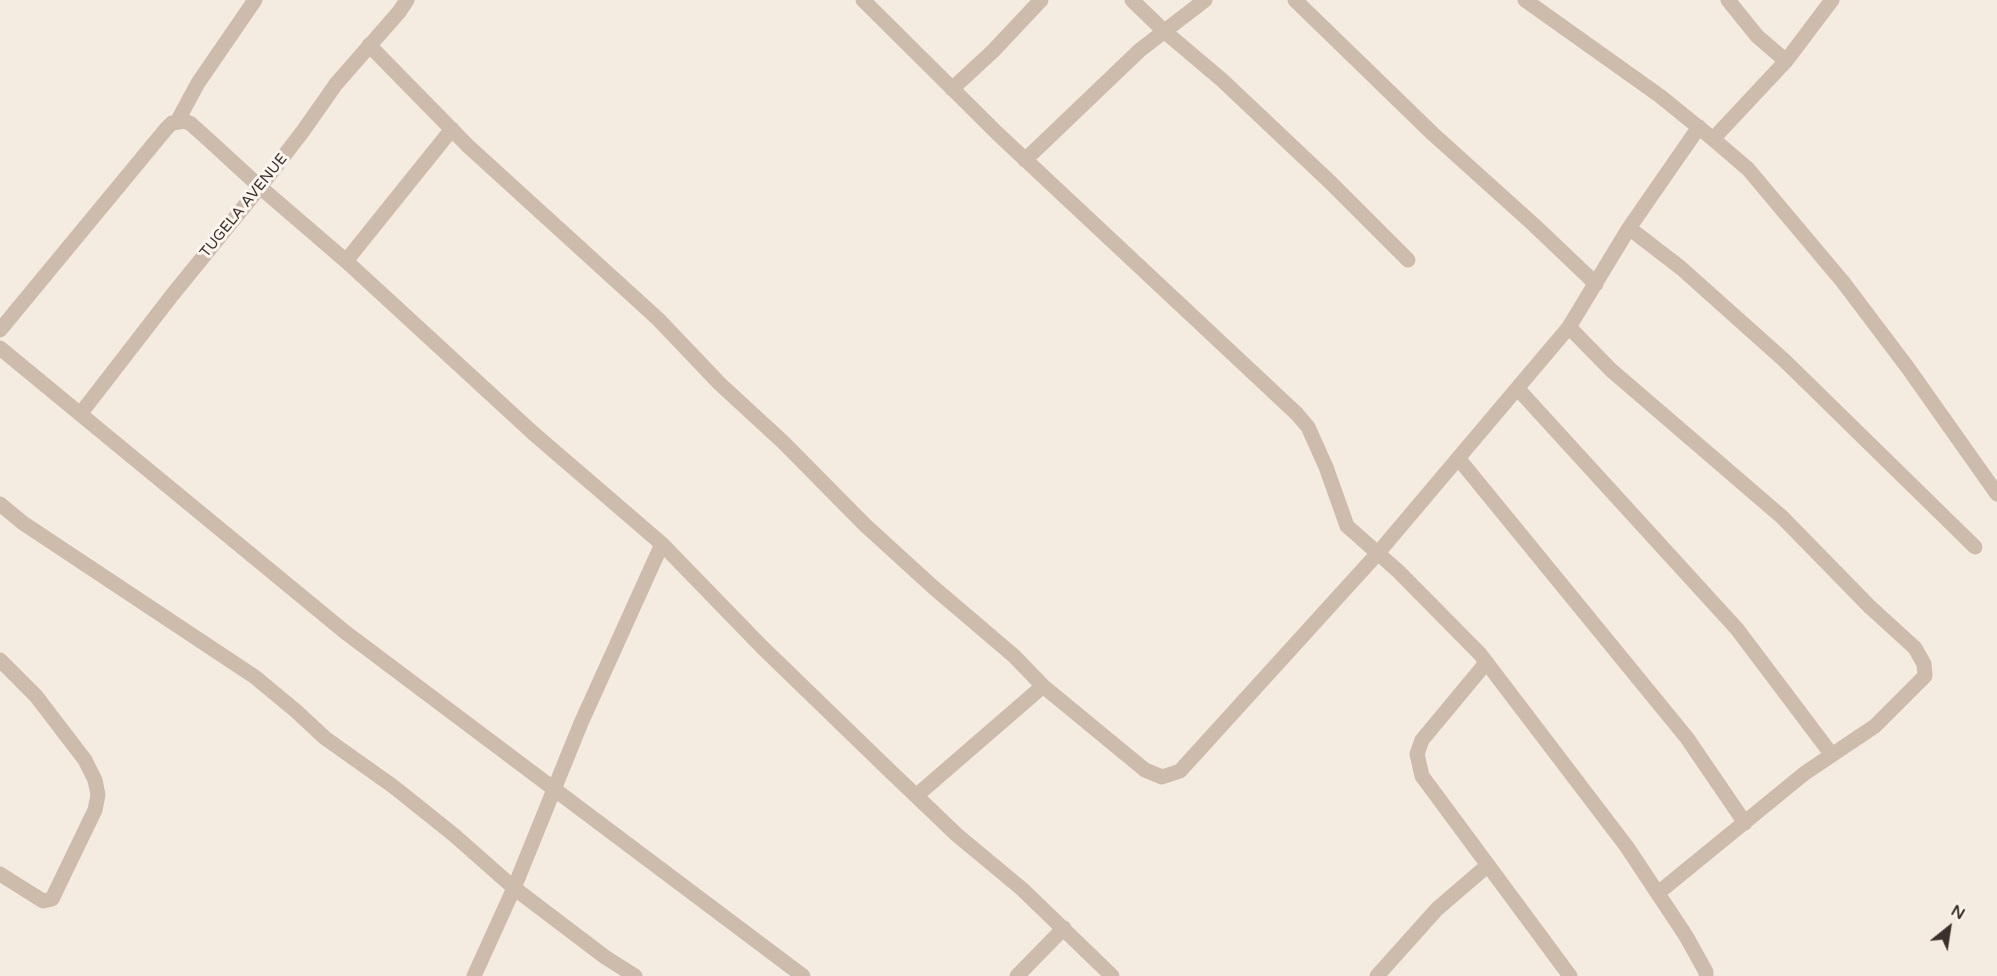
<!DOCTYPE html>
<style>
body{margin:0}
#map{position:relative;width:1997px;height:976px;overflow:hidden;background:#f4ebe1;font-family:"Varela Round",sans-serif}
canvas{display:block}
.north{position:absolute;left:1919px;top:898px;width:60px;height:60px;-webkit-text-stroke:4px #fbf5ee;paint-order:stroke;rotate:30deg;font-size:16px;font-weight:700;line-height:24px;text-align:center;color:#3b302b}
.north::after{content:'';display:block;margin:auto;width:21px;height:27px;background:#3b302b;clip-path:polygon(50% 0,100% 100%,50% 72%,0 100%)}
</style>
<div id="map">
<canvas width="1997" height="976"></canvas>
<div class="north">N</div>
</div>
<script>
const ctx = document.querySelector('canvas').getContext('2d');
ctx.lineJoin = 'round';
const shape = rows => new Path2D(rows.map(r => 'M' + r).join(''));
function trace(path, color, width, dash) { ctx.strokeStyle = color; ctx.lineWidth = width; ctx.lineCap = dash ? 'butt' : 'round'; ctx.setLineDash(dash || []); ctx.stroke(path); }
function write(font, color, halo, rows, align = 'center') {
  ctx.font = font + ' "Varela Round",sans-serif'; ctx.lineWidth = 6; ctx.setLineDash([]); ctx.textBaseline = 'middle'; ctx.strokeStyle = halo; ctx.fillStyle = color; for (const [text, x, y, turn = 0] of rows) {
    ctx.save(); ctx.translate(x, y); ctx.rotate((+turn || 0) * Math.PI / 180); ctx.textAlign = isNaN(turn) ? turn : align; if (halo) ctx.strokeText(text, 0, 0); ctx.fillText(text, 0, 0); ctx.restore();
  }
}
const street = shape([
 [863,0,998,134,1297,414,1308,427,1326,467,1347,526,1398,571,1480,654,1627,847,1686,936,1706,972,1706,976],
 [1132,0,1164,31,1222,80,1331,183,1408,260],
 [1295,0,1433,134,1534,225,1596,284],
 [1525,0,1660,96,1713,139,1748,169,1843,282,1908,368,1997,494],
 [1728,0,1757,36,1786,61],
 [369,45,468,146,658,319,720,384,783,442,865,525,933,587,1014,656,1043,686,1145,770,1162,777,1180,771,1378,553,1569,327,1629,228,1699,127],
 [952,89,993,51,1041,0],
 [178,120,198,83,255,0],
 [1713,139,1786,61,1832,0],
 [1025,160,1140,50,1205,0],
 [1629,228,1681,268,1785,361,1975,547],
 [346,261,452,129],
 [1569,327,1611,370,1782,517,1870,607,1915,648,1924,664,1925,676,1875,726,1805,773,1658,893],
 [0,330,166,129,172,123,185,121,191,124,211,142,260,187,346,261,533,433,662,544],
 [0,348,345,632,803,976],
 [1518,389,1737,629,1832,755],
 [81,413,173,294,260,187,303,131,336,84,399,12,407,0],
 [1458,458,1687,738,1745,823],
 [0,504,23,523,255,677,296,711,325,738,394,787,454,835,514,888,605,957,635,976],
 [0,660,36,696,85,760,95,780,98,795,95,810,52,899,43,901,0,874],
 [1486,663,1422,740,1417,754,1422,776,1570,976],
 [916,796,1043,686],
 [474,976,514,888,581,723,662,544,762,647,889,770,957,835,1022,889,1112,976],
 [1017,976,1064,928],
 [1377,976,1437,909,1487,866]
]);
const streetNames = [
 ["TUGELA AVENUE",244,206,-51]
];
trace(street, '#cdbbac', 15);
write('15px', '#3b302b', '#fbf5ee', streetNames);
</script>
